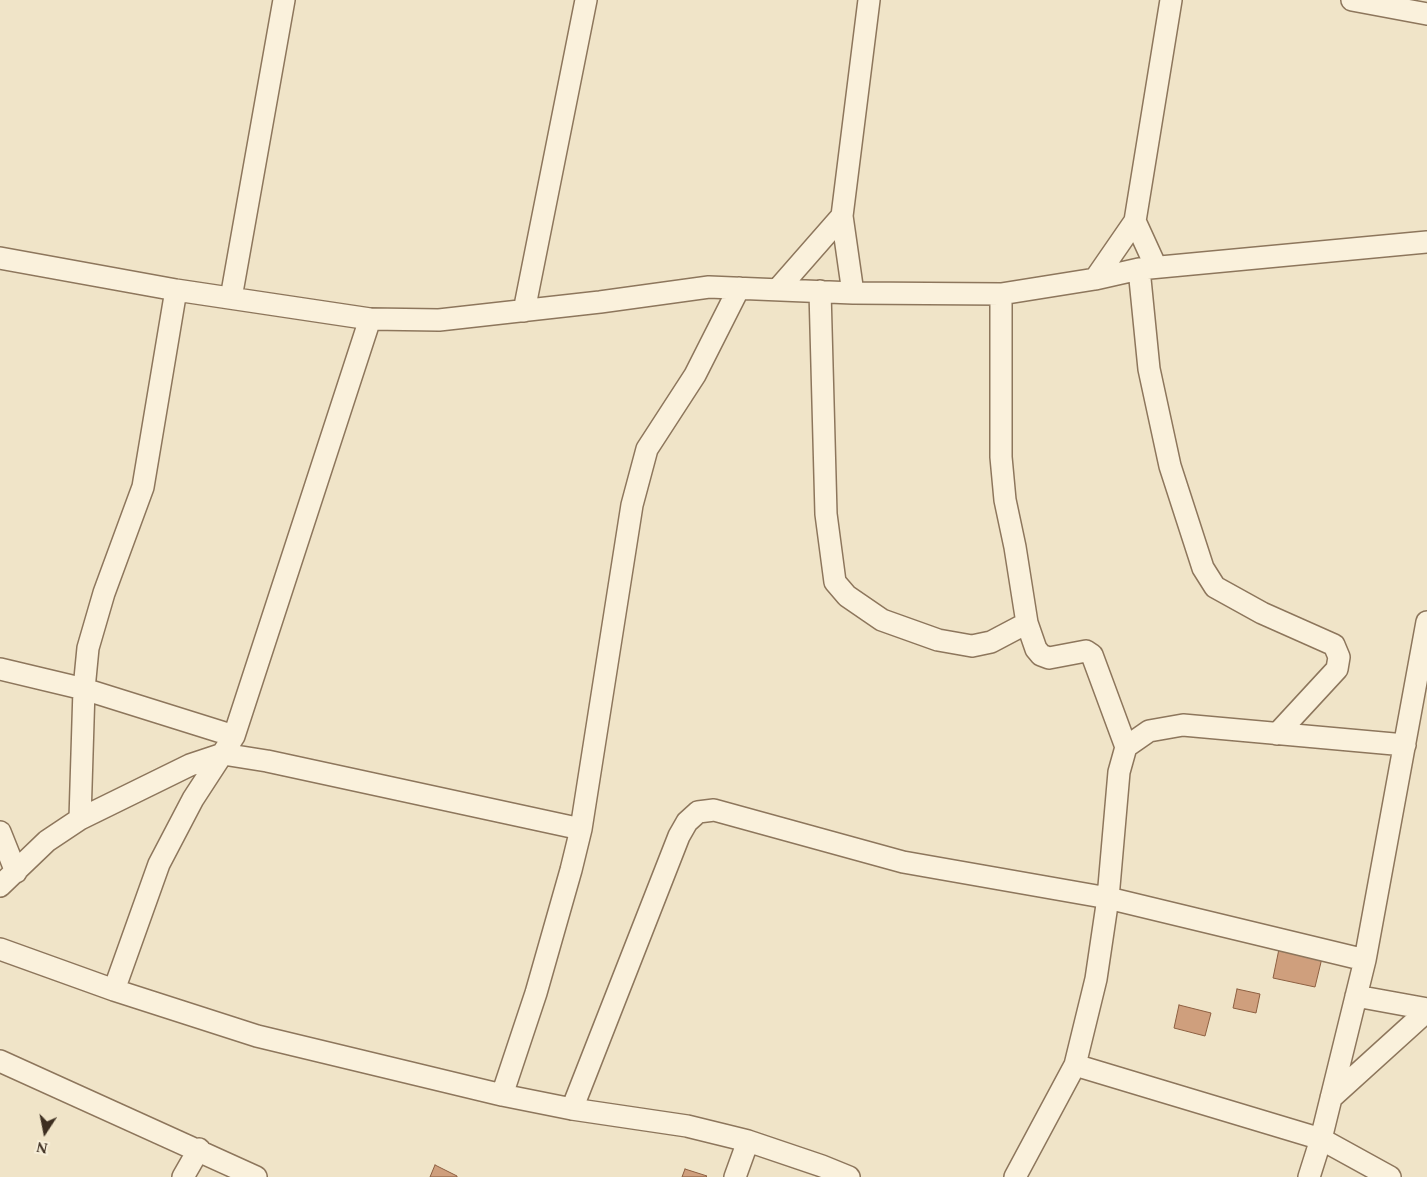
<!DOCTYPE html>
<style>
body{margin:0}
#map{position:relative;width:1427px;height:1177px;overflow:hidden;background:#f0e4c8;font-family:Spectral,serif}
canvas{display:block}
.north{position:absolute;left:20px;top:1107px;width:50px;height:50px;-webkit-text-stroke:4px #f7eed8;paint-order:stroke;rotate:191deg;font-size:14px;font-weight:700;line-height:20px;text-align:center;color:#3d2e20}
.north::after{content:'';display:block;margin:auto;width:18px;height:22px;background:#3d2e20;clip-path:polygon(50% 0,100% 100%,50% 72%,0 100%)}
</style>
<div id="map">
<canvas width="1427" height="1177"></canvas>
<div class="north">N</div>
</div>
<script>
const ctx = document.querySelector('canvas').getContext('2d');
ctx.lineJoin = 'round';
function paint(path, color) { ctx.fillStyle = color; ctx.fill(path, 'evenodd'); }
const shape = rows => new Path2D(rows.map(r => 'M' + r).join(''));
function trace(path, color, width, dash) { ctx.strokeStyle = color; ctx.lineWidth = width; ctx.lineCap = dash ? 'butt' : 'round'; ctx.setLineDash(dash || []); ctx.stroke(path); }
const building = shape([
 [1279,949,1322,958,1315,987,1273,978,1279,949],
 [1237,989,1260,994,1256,1013,1233,1008,1237,989],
 [1179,1005,1211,1013,1205,1036,1174,1028,1179,1005],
 [435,1165,457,1176,457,1177,430,1177,435,1165],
 [685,1169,707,1176,706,1177,682,1177,685,1169]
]);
const street = shape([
 [1352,0,1427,14],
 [1135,221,1156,267],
 [0,258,176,290,370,319,439,320,600,302,709,287,853,293,1001,294,1095,279,1139,269,1427,242],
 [1139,269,1149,369,1170,466,1203,568,1215,587,1262,613,1334,645,1339,657,1337,669,1277,734],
 [1095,279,1135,221,1171,0],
 [778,289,842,216],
 [820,291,826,514,835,582,847,596,882,620,938,640,972,646,991,642,1027,623],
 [853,293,842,216,869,0],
 [1001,294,1001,457,1005,500,1015,547,1027,623,1036,649,1041,655,1049,658,1086,651,1092,655,1126,747,1119,772,1108,898,1096,979,1075,1065,1015,1177],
 [231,298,284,0],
 [524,311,586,0],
 [0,669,84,689,234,736],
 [1126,747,1149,731,1183,725,1405,745],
 [80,819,84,689,88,648,104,593,143,487,176,290],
 [0,832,16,872],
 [0,886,47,841,80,819,190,765,223,754,267,761,581,829],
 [0,949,114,990,257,1036,502,1095,572,1109,687,1126,748,1141,822,1166,849,1177],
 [114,990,159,864,193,799,234,736,370,319],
 [1356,996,1427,1009],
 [0,1061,256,1177],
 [1075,1065,1321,1139,1390,1177],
 [502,1095,536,993,571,870,581,829,632,505,647,449,695,375,739,288],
 [1331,1098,1427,1011],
 [572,1109,679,836,687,822,698,812,714,810,903,862,1108,898,1365,960],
 [183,1177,199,1149],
 [735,1177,748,1141],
 [1309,1177,1321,1139,1365,960,1427,622]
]);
paint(building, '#cf9f7d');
trace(building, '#8d5f41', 1);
trace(street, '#8d765c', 24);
trace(street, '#faf1dc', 21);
</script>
